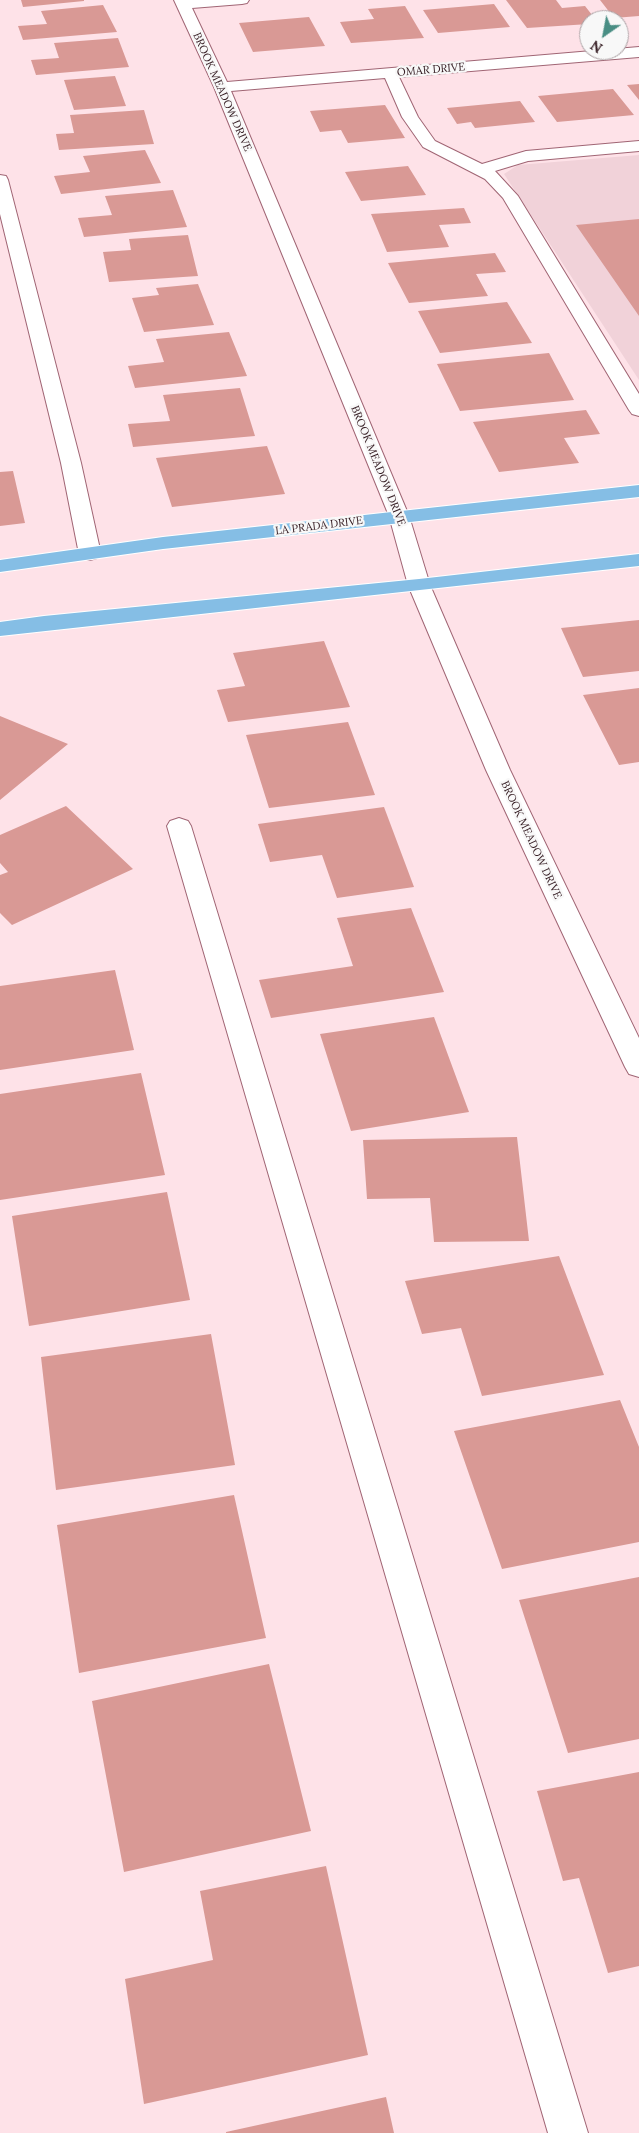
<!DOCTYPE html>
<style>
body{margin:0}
#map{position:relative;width:639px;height:2133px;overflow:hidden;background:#fee2e8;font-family:Lora,serif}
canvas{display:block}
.north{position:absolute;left:579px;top:10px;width:50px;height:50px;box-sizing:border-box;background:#f8f8f8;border:1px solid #aaa0a3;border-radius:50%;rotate:213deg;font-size:14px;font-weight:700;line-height:20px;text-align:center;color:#351d23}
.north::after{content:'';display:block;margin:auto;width:18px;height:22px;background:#498e84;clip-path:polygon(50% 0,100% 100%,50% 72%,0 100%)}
</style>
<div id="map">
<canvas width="639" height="2133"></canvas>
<div class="north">N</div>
</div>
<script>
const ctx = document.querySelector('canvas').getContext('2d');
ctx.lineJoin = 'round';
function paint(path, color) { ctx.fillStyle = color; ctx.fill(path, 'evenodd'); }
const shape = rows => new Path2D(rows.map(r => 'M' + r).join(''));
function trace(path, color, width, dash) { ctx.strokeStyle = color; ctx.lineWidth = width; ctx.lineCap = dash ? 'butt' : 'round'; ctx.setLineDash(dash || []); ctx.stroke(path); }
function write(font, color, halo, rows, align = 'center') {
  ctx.font = font + ' Lora,serif'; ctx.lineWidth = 4.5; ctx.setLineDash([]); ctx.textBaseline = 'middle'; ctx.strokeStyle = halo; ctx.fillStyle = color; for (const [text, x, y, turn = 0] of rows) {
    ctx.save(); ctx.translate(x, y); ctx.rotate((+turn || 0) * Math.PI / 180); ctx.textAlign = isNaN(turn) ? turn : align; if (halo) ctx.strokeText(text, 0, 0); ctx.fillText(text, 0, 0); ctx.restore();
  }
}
const built = shape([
 [639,155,639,380,504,174,518,165]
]);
const building = shape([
 [21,0,84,0,84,1,23,7],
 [506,0,556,0,562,8,585,6,596,20,589,20,589,24,527,28],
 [600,0,639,0,639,16,614,18],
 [494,4,510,27,438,33,423,10],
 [103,5,117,32,23,40,18,26,47,24,41,11],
 [405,6,424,38,351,43,340,22,374,19,368,9],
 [309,17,325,46,253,52,239,23],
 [118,38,129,67,36,75,31,60,59,58,54,43],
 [115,76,126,106,74,110,64,80],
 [639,84,639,100,627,85],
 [613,89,634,115,557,122,538,96],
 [520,101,535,122,475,128,471,122,457,124,447,108],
 [385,105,405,138,348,143,341,130,320,132,310,111],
 [144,110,154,144,59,150,56,134,74,133,70,115],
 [145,150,161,183,61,194,54,176,90,172,83,156],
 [408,166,426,195,361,201,345,172],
 [173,190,187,227,84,237,78,218,112,215,105,196],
 [464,208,471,223,439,225,449,247,387,252,371,214],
 [639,219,639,316,576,225],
 [188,235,198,276,109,282,103,252,131,250,129,239],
 [495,253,506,272,476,274,488,296,409,303,388,263],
 [198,284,214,325,144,332,132,298,159,295,156,288],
 [507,302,532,343,440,353,418,311],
 [229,332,247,376,135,388,128,366,164,362,156,339],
 [549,353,574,400,460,411,437,364],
 [240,388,255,436,133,447,128,424,170,421,163,395],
 [586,410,600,434,564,438,579,463,499,472,473,422],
 [267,446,285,494,172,507,156,458],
 [13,471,25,523,0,526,0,472],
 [639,620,639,671,583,677,561,628],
 [324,641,350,707,228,722,217,690,245,686,233,653],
 [639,688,639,762,619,765,583,695],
 [0,716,68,744,0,800],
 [348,722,375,795,269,808,246,735],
 [66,806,133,869,12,925,0,913,0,875,8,872,0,863,0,835],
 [384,807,414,887,337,898,322,855,270,862,258,824],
 [411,908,444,992,271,1018,259,980,353,966,337,918],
 [115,970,134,1050,0,1070,0,986],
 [434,1017,469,1112,351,1131,320,1034],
 [141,1073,165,1175,0,1200,0,1094],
 [517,1137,529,1241,434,1242,430,1198,367,1199,363,1140],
 [167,1192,190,1300,29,1326,12,1216],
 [559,1256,604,1375,482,1396,461,1328,422,1334,405,1281],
 [211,1334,235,1465,56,1490,41,1357],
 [620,1400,639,1447,639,1542,502,1569,454,1431],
 [234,1495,266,1638,79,1673,57,1525],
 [639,1577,639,1739,568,1753,519,1600],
 [269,1664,311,1831,124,1872,92,1701],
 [639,1772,639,1966,608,1973,579,1878,563,1881,537,1791],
 [326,1866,368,2055,144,2104,125,1979,213,1960,200,1891],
 [386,2097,394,2133,226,2133,226,2132]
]);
const minor = shape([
 [174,0,249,0,247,3,242,4,192,8,227,82,639,47,639,57,399,77,418,117,435,141,482,164,526,151,639,141,639,151,528,161,495,171,518,196,639,394,639,416,632,414,629,410,503,198,485,179,423,147,402,117,385,78,231,91,409,516,430,585,510,770,639,1038,639,1077,629,1074,625,1067,486,770,408,585,389,516,214,87,174,0],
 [0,175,6,176,8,180,81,463,101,554,97,558,90,560,83,558,79,554,61,463,0,214,0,175],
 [179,818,188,821,191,826,588,2133,548,2133,167,826,170,821,179,818]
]);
const major = shape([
 [639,485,639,497,163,549,0,572,0,560,163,537,639,485],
 [639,554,639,566,0,636,0,622,44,616,419,579,639,554]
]);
const farStreetnames = [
 ["OMAR DRIVE",431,70,-5],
 ["BROOK MEADOW DRIVE",222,92,66],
 ["BROOK MEADOW DRIVE",378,466,68],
 ["LA PRADA DRIVE",319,526,-7],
 ["BROOK MEADOW DRIVE",531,840,65]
];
paint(built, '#f1d2d9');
paint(building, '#d99995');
trace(minor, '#a06574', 2);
trace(major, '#fff', 2);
paint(minor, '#fff');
paint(major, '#85bee5');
write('11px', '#351d23', '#f8f8f8', farStreetnames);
</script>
